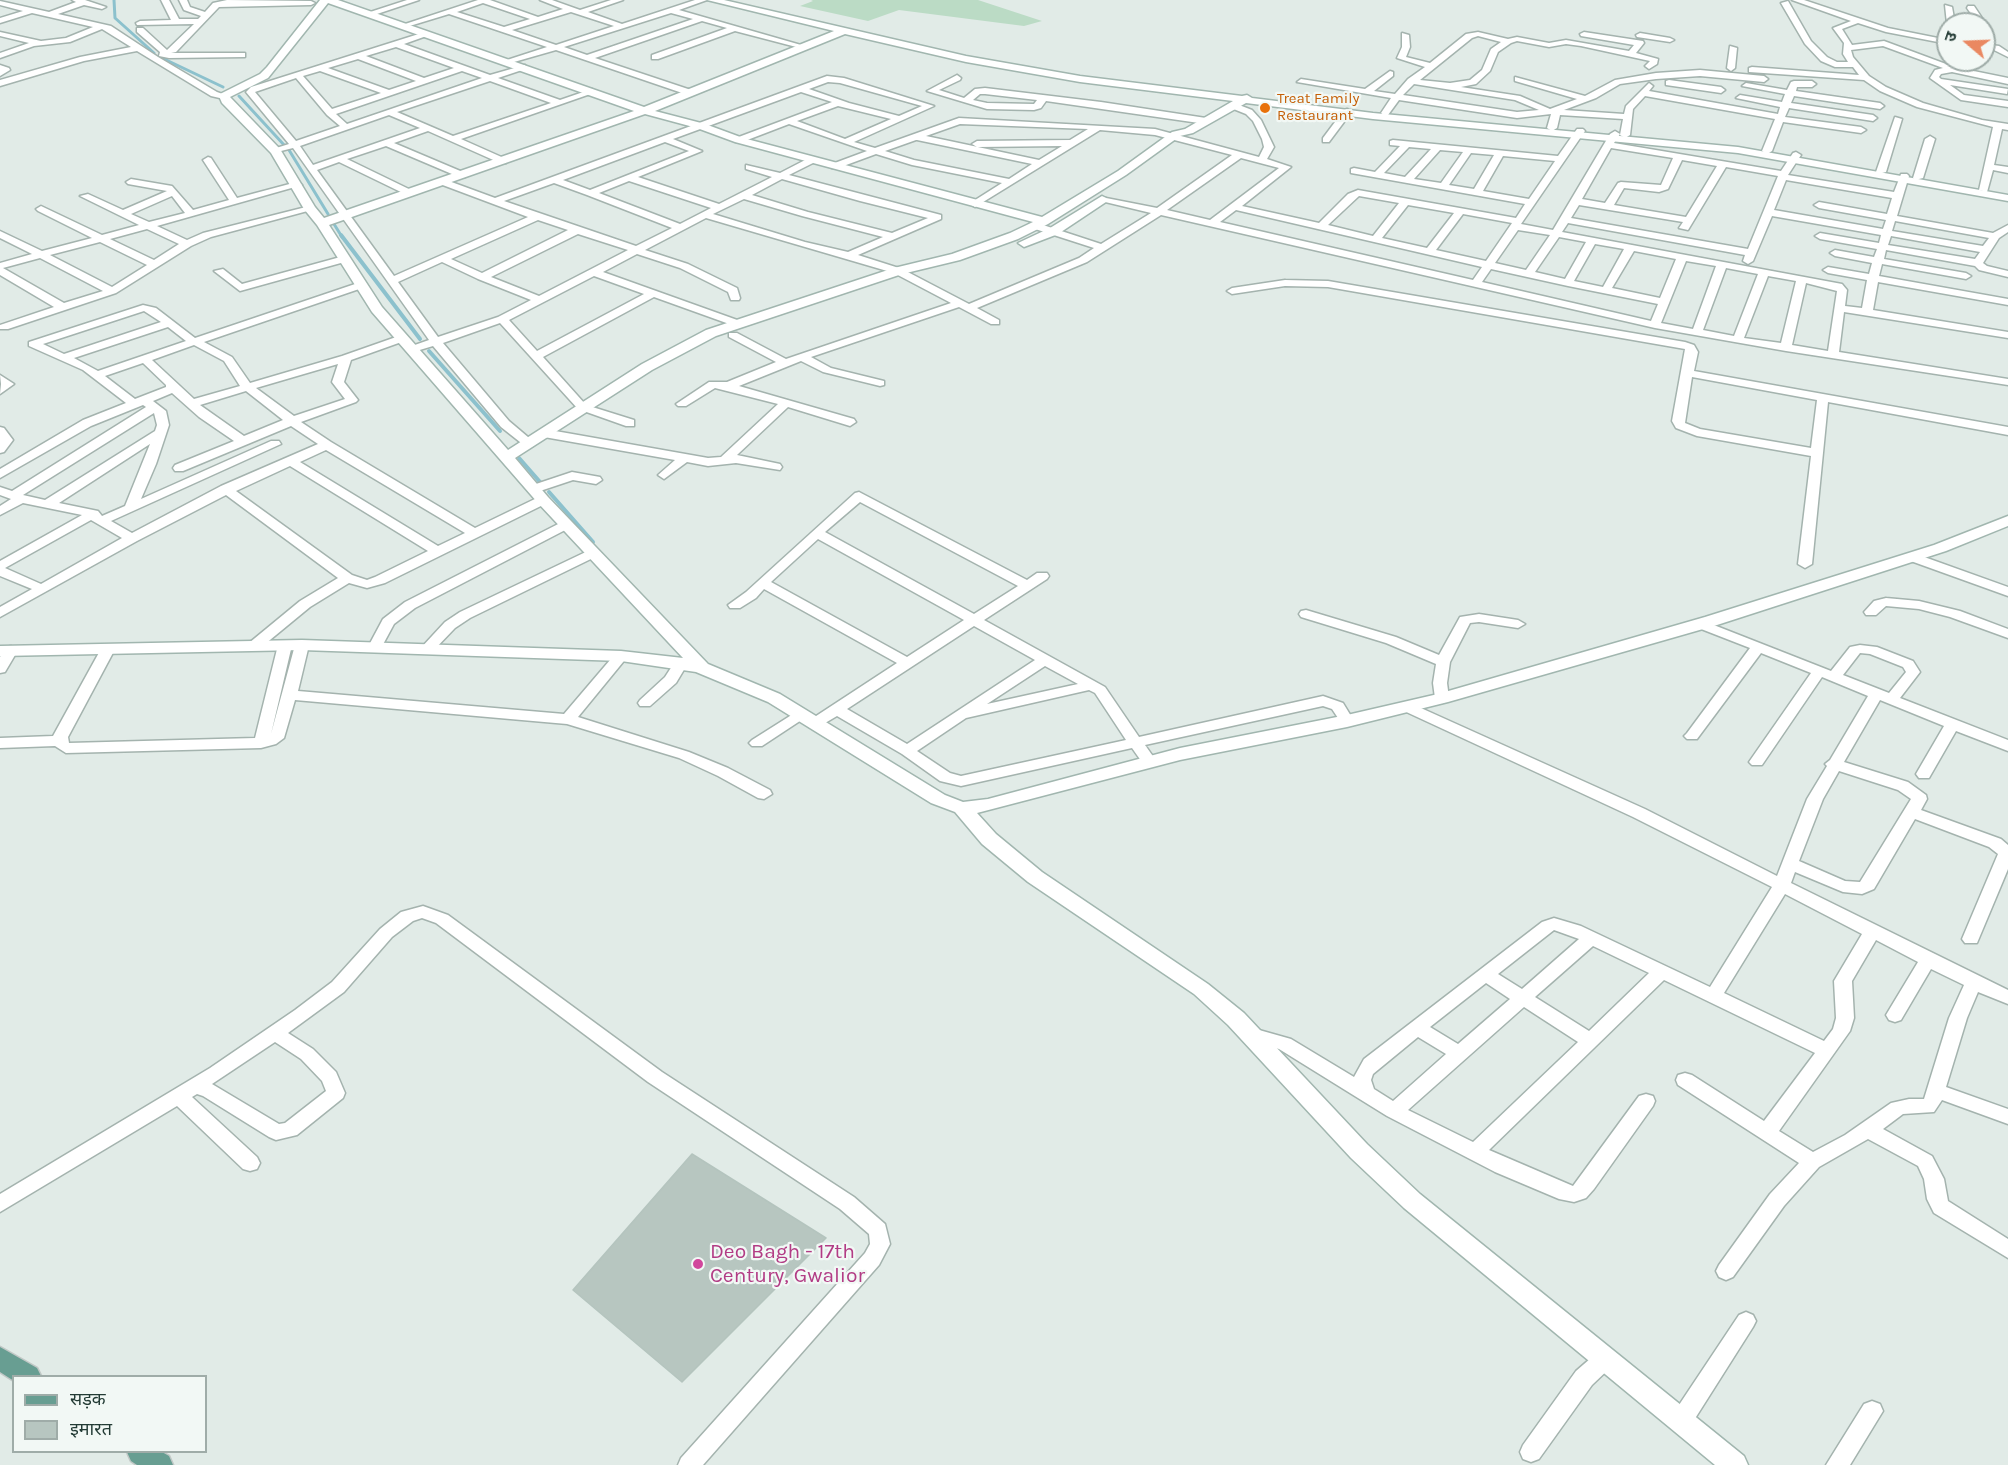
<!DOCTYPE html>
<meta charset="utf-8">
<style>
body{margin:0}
#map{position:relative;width:2008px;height:1465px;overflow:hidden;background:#e1ebe7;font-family:Karla,"Noto Sans Devanagari",sans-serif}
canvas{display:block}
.legend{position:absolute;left:12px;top:1375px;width:195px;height:78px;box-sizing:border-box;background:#f2f8f5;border:2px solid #9faca8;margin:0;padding:8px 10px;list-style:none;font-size:18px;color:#233b35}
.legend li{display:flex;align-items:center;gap:12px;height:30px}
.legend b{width:30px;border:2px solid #9faca8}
.north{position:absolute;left:1936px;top:12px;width:60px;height:60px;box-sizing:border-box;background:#f2f8f5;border:2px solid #9faca8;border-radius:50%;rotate:289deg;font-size:16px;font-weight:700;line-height:24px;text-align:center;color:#233b35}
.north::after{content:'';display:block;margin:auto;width:21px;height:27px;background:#ea8861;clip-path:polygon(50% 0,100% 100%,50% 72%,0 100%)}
</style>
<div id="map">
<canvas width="2008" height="1465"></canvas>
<ul class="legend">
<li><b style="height:8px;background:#689e92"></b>सड़क</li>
<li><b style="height:16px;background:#b7c6c0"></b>इमारत</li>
</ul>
<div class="north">उ</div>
</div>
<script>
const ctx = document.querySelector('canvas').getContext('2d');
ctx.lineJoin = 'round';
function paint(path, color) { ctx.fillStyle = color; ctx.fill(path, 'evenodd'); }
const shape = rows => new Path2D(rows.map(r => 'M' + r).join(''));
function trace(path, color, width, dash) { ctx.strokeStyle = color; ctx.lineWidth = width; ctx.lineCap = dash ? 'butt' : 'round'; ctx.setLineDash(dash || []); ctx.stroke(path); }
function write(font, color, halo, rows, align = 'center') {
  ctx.font = font + ' Karla,sans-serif'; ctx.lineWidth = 4.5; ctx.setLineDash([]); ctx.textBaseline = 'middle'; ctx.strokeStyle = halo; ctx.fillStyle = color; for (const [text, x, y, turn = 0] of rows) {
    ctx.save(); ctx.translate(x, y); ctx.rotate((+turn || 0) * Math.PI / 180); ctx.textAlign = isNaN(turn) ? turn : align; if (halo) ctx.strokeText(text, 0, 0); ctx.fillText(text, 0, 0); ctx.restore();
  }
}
const green = shape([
 [811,0,978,0,1042,21,1024,26,899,10,868,21,800,6,813,1]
]);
const streamFar1 = shape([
 [114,0,115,18,154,53],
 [162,58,223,87],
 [239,96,285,146],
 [289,150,328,214],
 [334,224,342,237]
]);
const stream = shape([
 [341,235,420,339],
 [429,351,500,431],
 [519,458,540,482],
 [549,492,593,542]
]);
const building = shape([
 [692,1154,826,1238,682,1382,573,1290,692,1154]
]);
const street = shape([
 [72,0,85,0,106,7,102,9,84,5,58,14,111,26,158,57,217,92,228,96,224,99,211,96,137,51,84,61,0,86,0,80,80,57,131,47,102,29,70,42,34,46,0,58,0,53,29,43,0,36,0,32,41,41,66,38,93,27,32,13,0,23,0,18,23,11,0,5,0,1,49,12,76,2,72,0],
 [161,0,169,0,179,19,198,19,201,16,184,10,179,0,187,0,190,7,205,12,213,3,227,0,311,1,315,3,311,5,219,7,176,52,171,53,245,53,245,57,169,58,159,56,160,52,137,32,137,28,143,28,167,50,194,24,137,25,136,23,140,21,171,20,161,0],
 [407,0,419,0,371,16,364,14,407,0],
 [478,0,490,0,538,17,563,9,540,0,552,0,580,10,611,0,623,0,588,12,622,24,695,0,707,0,679,10,808,47,804,49,735,31,658,59,652,59,652,55,727,28,702,21,595,58,694,91,695,93,691,96,556,50,507,64,507,60,547,47,449,14,403,28,399,26,478,0],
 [483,3,530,19,504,27,457,12,483,3],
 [571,12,614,26,556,45,512,30,571,12],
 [671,13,693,19,587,55,564,47,671,13],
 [1792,0,1804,0,1888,28,1948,40,1948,44,1886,32,1858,23,1842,29,1852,45,1884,41,1954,67,2008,78,2008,84,1952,72,1941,74,1939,77,1941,79,2008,89,2007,94,1950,85,1964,95,2008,101,2008,107,1961,100,1930,78,1935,70,1943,68,1883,46,1851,50,1853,57,1869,76,1886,87,1923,103,1982,120,2008,124,2008,130,2002,129,1994,165,2008,167,2008,173,1993,170,1987,192,1979,190,1993,127,1917,107,1880,91,1864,80,1749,72,1749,68,1752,67,1859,75,1853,67,1835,67,1821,61,1805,44,1781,3,1788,1,1811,41,1827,57,1837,62,1848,62,1843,54,1844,43,1833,28,1851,21,1792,0],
 [1945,5,1952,7,1955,24,1947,24,1945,5],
 [1968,6,1974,6,1986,24,1985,26,1978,24,1967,8,1968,6],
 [425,32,432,34,404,44,490,75,525,65,525,69,498,78,560,100,592,89,596,92,461,139,506,159,506,163,500,163,428,131,394,143,465,173,465,177,459,177,386,146,347,159,413,191,413,195,407,195,339,162,317,170,394,276,528,217,440,184,440,180,446,180,495,198,827,76,844,78,934,106,854,142,875,148,959,118,1155,129,1259,157,1264,147,1262,139,1253,121,1246,114,1231,108,1231,104,1234,103,1252,110,1261,120,1274,147,1267,159,1291,167,1242,206,1319,223,1348,194,1358,190,1516,218,1525,204,1351,173,1351,169,1354,168,1375,172,1400,146,1390,145,1390,141,1393,140,1558,156,1577,129,1583,129,1585,131,1521,224,1553,230,1610,134,1615,131,1620,134,1614,143,1781,171,1793,153,1796,152,1801,155,1788,175,1894,192,1901,174,1907,174,1909,176,1897,216,1993,233,2008,225,2008,232,1999,238,1983,263,1987,266,2008,271,2008,277,1979,270,1975,266,1886,250,1884,259,1966,273,1971,276,1966,279,1882,264,1879,276,2008,299,2008,305,1878,282,1873,310,2008,332,2008,338,1844,312,1839,352,2008,379,2008,385,1786,351,1655,328,1161,215,1087,262,977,308,999,320,999,324,991,324,959,307,811,357,831,368,884,381,884,385,880,386,823,372,801,361,739,386,854,419,856,422,850,426,788,407,737,455,780,464,782,467,780,470,736,463,708,466,687,462,664,479,658,475,675,460,544,437,538,433,544,429,708,458,721,457,778,404,715,388,686,406,678,406,676,404,709,382,727,382,776,362,729,337,729,333,737,333,786,359,951,303,894,273,706,218,645,250,688,264,737,288,740,298,739,300,731,300,728,292,680,268,637,254,603,272,740,321,740,325,732,325,654,297,543,357,586,405,634,420,634,426,626,426,578,409,500,323,443,343,509,421,535,443,533,446,525,446,501,427,433,346,413,352,409,351,409,347,429,340,293,148,273,153,273,149,289,144,246,92,251,87,425,32],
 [396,47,454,68,424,78,366,56,396,47],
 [358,59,416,81,389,90,328,68,358,59],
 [320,71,381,93,332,109,303,76,320,71],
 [462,71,482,78,347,124,336,114,462,71],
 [296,78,327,115,340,126,296,141,255,92,296,78],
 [490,81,551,103,453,136,397,112,490,81],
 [828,82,840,83,922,106,899,116,849,103,809,89,828,82],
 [801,92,832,102,736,138,736,142,742,142,789,124,867,151,832,164,832,168,838,168,876,154,912,165,1002,183,972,202,970,204,975,207,1100,130,1155,135,1232,155,1157,208,1101,197,1101,201,1151,213,1101,244,1040,224,1032,224,1032,228,1094,248,1079,258,969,304,902,269,858,255,941,219,941,215,789,175,815,162,815,158,809,158,780,173,746,165,746,169,772,177,719,204,638,177,702,151,673,139,801,92],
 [838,106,891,119,845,139,797,121,838,106],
 [389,115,420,128,313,165,300,146,389,115],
 [960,124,1088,129,1070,140,977,141,972,144,977,147,1062,146,1039,160,926,136,960,124],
 [916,140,917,140,1032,164,1009,179,914,160,885,151,916,140],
 [665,142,689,151,590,190,563,180,665,142],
 [1409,147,1431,149,1405,177,1384,173,1409,147],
 [1611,148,1673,158,1661,185,1621,182,1618,183,1605,203,1582,199,1611,148],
 [1440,150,1463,152,1441,183,1414,179,1440,150],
 [1471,153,1494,155,1474,189,1449,185,1471,153],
 [1503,156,1555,161,1529,199,1483,191,1503,156],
 [1241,158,1279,168,1210,220,1167,210,1241,158],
 [1682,160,1717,166,1686,217,1614,205,1624,188,1659,192,1668,189,1682,160],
 [1726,167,1778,176,1748,249,1571,218,1579,205,1683,222,1679,228,1688,230,1726,167],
 [782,179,860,201,928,218,892,233,808,212,752,195,782,179],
 [1786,180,1892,198,1887,214,1819,202,1814,205,1819,208,1886,220,1883,229,1774,210,1786,180],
 [629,181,711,208,680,224,599,193,629,181],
 [554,183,587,195,672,228,636,246,504,201,554,183],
 [1359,196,1399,203,1373,236,1328,225,1359,196],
 [744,199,802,216,883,237,848,252,805,242,713,214,744,199],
 [1408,205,1454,213,1427,248,1382,238,1408,205],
 [1236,210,1482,267,1473,280,1220,222,1236,210],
 [1463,214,1512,223,1486,261,1436,250,1463,214],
 [1772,216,1881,235,1879,243,1820,233,1815,236,1820,239,1877,249,1874,257,1835,250,1830,253,1835,256,1872,263,1869,274,1828,267,1823,270,1828,273,1867,280,1862,308,1845,306,1847,290,1842,284,1562,232,1568,223,1745,255,1743,261,1748,264,1753,261,1772,216],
 [538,220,568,230,482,273,451,259,538,220],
 [1895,221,1989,238,1983,246,1892,231,1895,221],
 [1518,230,1550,235,1526,270,1495,263,1518,230],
 [578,234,628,250,539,296,491,277,578,234],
 [1891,236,1980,252,1975,259,1888,245,1891,236],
 [1559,237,1586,242,1565,279,1535,272,1559,237],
 [1595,244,1624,249,1603,287,1574,281,1595,244],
 [1634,251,1676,259,1660,298,1612,288,1634,251],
 [1686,261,1716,266,1693,329,1661,323,1686,261],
 [442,262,478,279,531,300,498,317,438,337,398,282,442,262],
 [1726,268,1758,274,1734,336,1703,330,1726,268],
 [1491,269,1568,286,1658,304,1651,321,1482,282,1491,269],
 [594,276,644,294,537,351,509,320,594,276],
 [1768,276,1796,281,1781,343,1744,338,1768,276],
 [1806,283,1837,291,1828,351,1792,345,1806,283],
 [1478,32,1508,39,1517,37,1549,43,1566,40,1629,51,1634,45,1581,36,1580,34,1584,32,1643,41,1644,43,1636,53,1658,59,1657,64,1649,69,1645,66,1650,61,1581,46,1566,44,1549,47,1517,41,1511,43,1498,52,1490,71,1476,84,1461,87,1520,96,1550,109,1577,99,1515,81,1515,77,1585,96,1615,80,1656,73,1700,70,1764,76,1768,79,1764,82,1700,76,1656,79,1620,84,1596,98,1564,110,1624,114,1626,106,1649,83,1653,86,1649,91,1778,114,1780,107,1736,98,1740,95,1782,102,1785,94,1742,86,1746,83,1787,90,1791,82,1794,81,1812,81,1816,84,1812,87,1797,87,1796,91,1880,103,1884,106,1880,109,1794,96,1791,103,1873,115,1877,118,1873,121,1789,108,1785,117,1861,127,1866,130,1861,133,1783,122,1772,151,1767,154,1762,151,1775,119,1645,96,1633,109,1630,135,1625,138,1620,135,1623,119,1560,115,1557,128,1552,131,1547,128,1551,114,1517,118,1399,100,1388,115,1385,116,1381,113,1391,98,1297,82,1301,79,1365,89,1390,71,1393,72,1393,76,1374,91,1395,94,1408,79,1425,67,1397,58,1402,47,1402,33,1409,35,1410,47,1406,57,1430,63,1466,34,1478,32],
 [1478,36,1501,42,1491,49,1482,70,1470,80,1450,83,1420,80,1472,38,1478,36],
 [1414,84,1515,100,1539,110,1517,112,1403,95,1414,84],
 [1640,33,1670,38,1674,40,1670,42,1637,37,1636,35,1640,33],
 [1984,44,1999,46,2008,52,2008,57,1994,50,1984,48,1984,44],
 [1730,46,1737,48,1735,68,1731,71,1727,68,1730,46],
 [0,65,9,68,10,70,0,76,0,65],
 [957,75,961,78,960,80,939,90,964,98,975,89,985,88,1101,102,1206,118,1210,121,1206,124,1046,101,1041,108,1034,110,987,109,927,91,957,75],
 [980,94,985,94,1037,100,1034,104,987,103,973,100,980,94],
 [1669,80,1721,87,1725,90,1721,93,1666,85,1666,81,1669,80],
 [1347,109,1350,110,1350,114,1329,142,1323,142,1323,138,1344,110,1347,109],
 [1895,117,1902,119,1886,172,1878,174,1876,172,1895,117],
 [1930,136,1935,139,1923,178,1915,180,1913,178,1925,139,1930,136],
 [208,157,211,158,237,198,297,182,302,185,157,226,187,240,203,233,310,206,315,209,211,237,191,246,116,293,8,329,0,329,0,325,54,307,0,275,0,263,32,254,0,238,0,231,42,251,92,238,38,211,36,209,41,206,102,235,139,225,80,196,88,194,123,210,167,191,128,184,126,182,131,179,172,186,193,210,229,200,203,160,208,157],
 [172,196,185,213,149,222,131,214,172,196],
 [147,229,179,244,154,260,110,239,147,229],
 [100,242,147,265,112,287,50,255,100,242],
 [40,258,103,291,64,303,3,268,40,258],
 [344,256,349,259,348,261,240,291,214,271,223,269,242,284,344,256],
 [1285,280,1328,281,1685,342,1694,345,1698,352,1694,371,2008,427,2008,435,1828,402,1812,564,1805,568,1798,564,1811,456,1697,436,1676,428,1672,421,1685,349,1328,287,1285,286,1232,294,1227,291,1232,288,1285,280],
 [1692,377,1817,400,1811,448,1700,429,1685,423,1692,377],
 [361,282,365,283,365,287,204,342,232,357,250,383,342,356,399,336,407,336,407,340,351,360,344,382,358,400,356,402,301,422,331,442,475,528,539,497,547,497,549,500,547,503,385,583,367,588,349,583,310,607,259,649,254,650,249,649,247,646,249,643,300,601,338,578,226,495,137,541,0,617,0,607,32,589,0,576,0,561,82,515,23,503,0,515,0,506,11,499,0,495,0,487,12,491,146,407,143,405,91,426,0,478,0,469,83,420,126,403,83,370,29,346,29,342,143,305,156,308,195,338,361,282],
 [144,311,161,322,64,354,43,344,144,311],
 [168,327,186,341,98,371,74,358,168,327],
 [194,345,224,361,240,386,194,399,152,360,194,345],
 [143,363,166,385,166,387,135,399,105,376,143,363],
 [338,364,332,382,345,399,294,416,256,388,338,364],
 [246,391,283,420,244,436,200,405,246,391],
 [172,393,199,417,234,441,175,465,173,468,175,471,183,471,291,426,318,444,221,486,132,533,111,521,281,444,279,441,271,441,141,499,156,464,169,425,166,411,153,401,172,393],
 [154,413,157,425,155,431,45,500,23,495,154,413],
 [150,444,125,506,102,516,98,511,59,503,150,444],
 [326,450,465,533,438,546,300,462,326,450],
 [290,466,428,551,375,577,367,580,352,575,236,491,290,466],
 [91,520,122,538,41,584,5,568,91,520],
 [0,375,14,384,0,394,1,384,0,375],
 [0,427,4,428,13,440,4,452,0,453,0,427],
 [572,472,600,477,602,480,596,484,573,480,534,493,528,489,530,486,572,472],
 [859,492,1027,580,1037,573,1047,573,1049,576,1047,579,984,620,1105,687,1139,737,1323,696,1343,703,1354,721,1347,726,1342,724,1332,709,1323,706,1145,745,1157,762,1149,767,1144,765,1132,748,961,786,940,781,902,754,837,716,820,726,810,726,808,723,810,720,897,663,764,589,756,598,740,608,730,608,728,605,746,592,855,493,859,492],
 [860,502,1018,586,974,614,825,532,860,502],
 [818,539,964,620,907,657,771,582,818,539],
 [974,626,1035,660,907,744,847,709,974,626],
 [1045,666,1078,684,987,704,1045,666],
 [1089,690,1095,693,1126,740,961,776,950,773,917,751,966,718,1089,690],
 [566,520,572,524,571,527,415,608,394,624,380,650,370,650,368,647,383,619,405,602,566,520],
 [592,549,599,553,597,556,470,618,455,628,432,652,422,652,420,649,445,622,460,612,592,549],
 [1913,553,2008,587,2008,596,1908,560,1906,557,1913,553],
 [1886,598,1919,601,1960,611,2008,629,2008,638,1950,617,1919,609,1886,606,1876,615,1866,615,1864,612,1874,601,1886,598],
 [1306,610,1396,637,1439,655,1460,617,1479,614,1518,620,1525,624,1518,628,1479,622,1470,623,1450,662,1447,683,1449,698,1442,703,1435,698,1433,683,1436,664,1386,643,1301,617,1299,614,1301,611,1306,610],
 [1701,620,1831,671,1850,647,1860,645,1877,647,1913,661,1920,672,1900,698,2008,740,2008,751,1956,731,1929,778,1919,778,1916,774,1944,726,1880,700,1844,762,1908,782,1926,795,1927,799,1921,810,2001,839,2008,845,2008,869,1977,943,1965,943,1962,939,1998,854,1989,847,1915,819,1874,889,1862,894,1843,892,1795,872,1791,883,2008,990,2008,1004,1978,992,1967,1018,1946,1087,2008,1109,2008,1124,1942,1100,1934,1112,1903,1114,1883,1129,1932,1156,1944,1179,1948,1201,2008,1239,2008,1258,1934,1213,1927,1199,1924,1179,1918,1166,1868,1139,1819,1167,1784,1206,1733,1277,1726,1280,1719,1277,1716,1271,1719,1265,1770,1194,1799,1163,1678,1085,1676,1080,1678,1075,1685,1073,1692,1075,1764,1121,1815,1053,1664,980,1489,1150,1573,1186,1639,1096,1646,1094,1653,1096,1655,1101,1653,1106,1594,1189,1586,1198,1574,1202,1559,1199,1495,1172,1387,1116,1279,1049,1246,1040,1243,1035,1246,1030,1252,1028,1291,1039,1354,1077,1364,1059,1542,922,1554,918,1581,926,1710,987,1772,887,1633,817,1402,710,1400,707,1402,704,1412,704,1645,809,1777,876,1807,799,1827,766,1825,764,1830,760,1868,696,1822,677,1762,765,1752,765,1749,762,1811,673,1761,653,1697,739,1687,739,1684,736,1687,733,1750,648,1696,627,1694,624,1701,620],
 [1860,653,1870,654,1903,667,1906,672,1889,693,1843,675,1860,653],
 [1839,771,1898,790,1911,799,1860,882,1845,881,1799,861,1823,799,1839,771],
 [1785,894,1862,934,1834,981,1836,1018,1833,1029,1824,1041,1724,993,1785,894],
 [1554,930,1579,939,1522,989,1498,974,1554,930],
 [1876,940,1918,962,1886,1015,1889,1020,1895,1022,1901,1020,1931,969,1964,985,1949,1018,1924,1099,1909,1099,1891,1103,1845,1135,1813,1152,1779,1131,1850,1031,1854,1018,1852,981,1876,940],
 [1593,946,1649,973,1589,1031,1535,997,1593,946],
 [1486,983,1510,999,1458,1044,1430,1027,1486,983],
 [1524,1007,1578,1042,1473,1142,1408,1110,1524,1007],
 [1418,1037,1446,1054,1393,1101,1374,1089,1371,1080,1373,1074,1418,1037],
 [285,641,292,645,271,734,295,645,302,641,309,645,298,691,564,714,616,653,621,652,628,656,578,717,689,752,728,768,770,790,772,794,764,799,758,798,718,776,679,758,567,724,295,700,284,738,276,744,261,748,66,753,55,746,0,748,0,738,53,736,101,649,108,645,115,649,68,737,69,743,255,738,278,645,285,641],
 [11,646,18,650,5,672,0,673,0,657,6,647,11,646],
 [681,659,688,663,676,683,650,706,640,706,638,703,640,700,665,677,676,660,681,659],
 [801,709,808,714,806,717,762,746,752,746,749,743,752,740,801,709],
 [423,906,448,915,662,1072,854,1197,885,1224,890,1244,879,1265,703,1465,678,1465,681,1458,865,1253,870,1244,869,1234,840,1209,648,1082,436,923,422,918,413,921,392,937,344,992,288,1033,313,1049,336,1072,345,1093,343,1098,297,1135,276,1140,269,1137,203,1096,197,1094,192,1097,257,1157,260,1163,257,1169,250,1171,243,1169,177,1106,0,1212,0,1194,210,1068,295,1010,332,982,380,929,401,912,423,906],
 [275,1042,301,1059,322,1081,326,1091,285,1123,279,1124,212,1084,275,1042],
 [1746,1312,1753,1315,1756,1321,1753,1327,1689,1428,1681,1431,1673,1428,1670,1421,1673,1414,1739,1315,1746,1312],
 [1605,1350,1612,1352,1616,1359,1612,1366,1592,1385,1539,1459,1531,1462,1523,1459,1520,1452,1523,1445,1576,1371,1598,1352,1605,1350],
 [1872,1401,1880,1404,1883,1411,1850,1465,1826,1465,1864,1404,1872,1401]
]);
const secondary = shape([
 [320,0,338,0,644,107,834,31,707,0,724,0,966,56,1080,76,1242,96,1247,95,1252,98,1373,113,1738,147,2008,195,2008,201,1738,153,1373,119,1246,103,1193,133,1180,136,1126,175,1048,224,1018,239,960,260,902,274,716,336,652,370,515,458,548,497,708,664,780,694,945,795,963,802,988,799,1180,748,1347,715,1438,694,1705,617,1934,545,2008,516,2008,526,1946,551,1717,625,1448,702,1347,727,1180,760,977,813,996,834,1042,872,1208,984,1244,1013,1367,1144,1420,1194,1744,1456,1748,1465,1715,1465,1404,1208,1351,1158,1228,1025,1194,994,1028,882,982,844,955,812,931,803,768,702,696,672,621,661,302,650,0,656,0,646,302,640,621,651,683,658,538,503,372,312,317,225,304,209,271,153,222,103,219,96,220,94,260,74,267,67,320,0],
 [328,3,634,111,324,218,315,207,280,149,230,97,268,78,328,3],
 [845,34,966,62,1080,82,1233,101,1185,129,1172,132,1118,171,1042,217,743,138,705,124,655,111,845,34],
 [645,114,697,128,735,142,1033,222,1010,233,952,254,894,268,706,330,642,364,508,450,382,307,329,225,645,114],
 [1102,196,1106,198,1106,202,1058,234,1024,247,1018,243,1050,228,1102,196]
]);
const primary = shape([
 [0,1347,37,1368,41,1376,14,1376,14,1381,0,1372,0,1347],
 [127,1452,162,1452,169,1456,173,1465,137,1465,131,1461,127,1452]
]);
const markers = [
 [1265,108,6,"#e8710a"],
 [698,1264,6,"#d1479c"]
];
const farFoodnames = [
 ["Treat Family",1277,99],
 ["Restaurant",1277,116]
];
const nearHotelnames = [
 ["Deo Bagh - 17th",710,1252],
 ["Century, Gwalior",710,1276]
];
paint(green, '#bbdbc5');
trace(streamFar1, '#8cc1cd', 3);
trace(stream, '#8cc1cd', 4);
paint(building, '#b7c6c0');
trace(building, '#b4c4be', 1.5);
trace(street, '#a4b3ae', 3);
trace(secondary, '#a1b6af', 3);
trace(primary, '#c1c8c6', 3);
paint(street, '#fff');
paint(secondary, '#fff');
paint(primary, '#689e92');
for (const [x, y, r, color] of markers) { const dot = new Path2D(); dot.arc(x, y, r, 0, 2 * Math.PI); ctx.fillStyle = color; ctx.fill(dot); trace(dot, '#f2f8f5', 2); }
write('15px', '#c56008', '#f2f8f5', farFoodnames, 'left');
write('21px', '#b23c85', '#f2f8f5', nearHotelnames, 'left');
</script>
